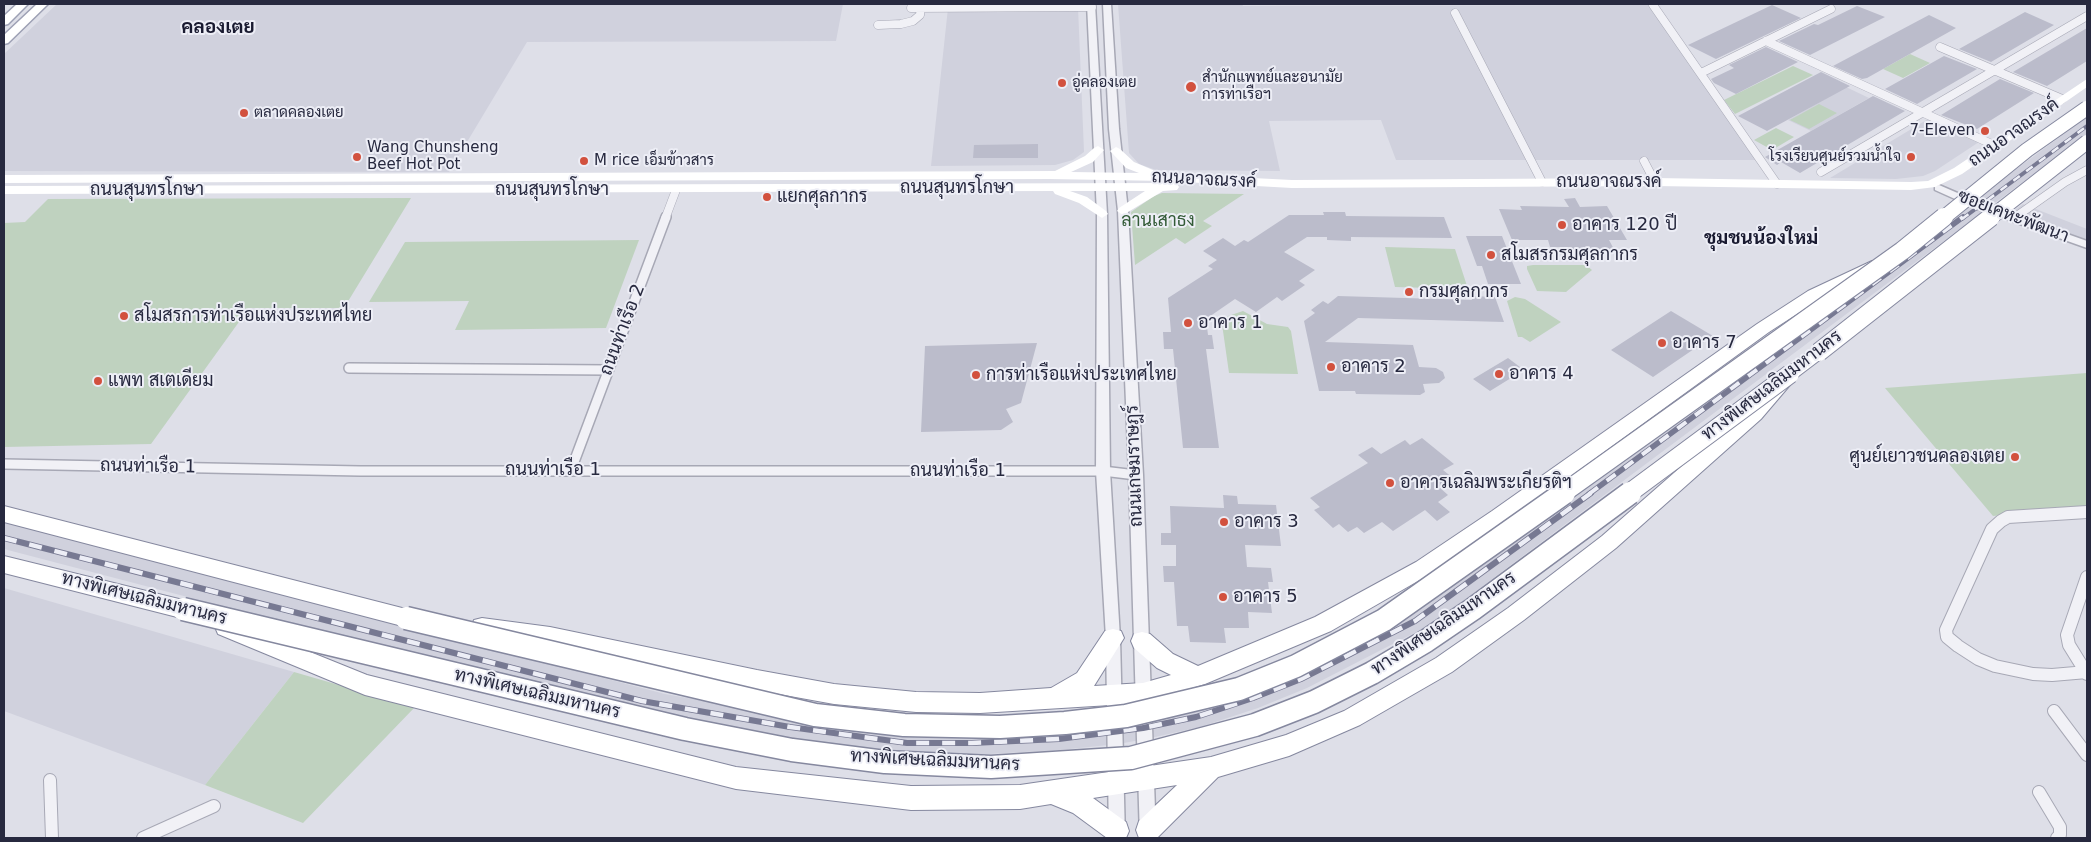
<!DOCTYPE html>
<meta charset="utf-8">
<style>
body{margin:0}
#map{position:relative;width:2091px;height:842px;overflow:hidden;background:#dedfe8;font-family:"DejaVu Sans",sans-serif}
canvas{display:block}
.frame{position:absolute;inset:0;border:5px solid #27293f;pointer-events:none}
</style>
<div id="map">
<canvas width="2091" height="842"></canvas>
<div class="frame"></div>
</div>
<script>
const ctx = document.querySelector('canvas').getContext('2d');
ctx.lineJoin = 'round';
function paint(path, color) { ctx.fillStyle = color; ctx.fill(path, 'evenodd'); }
const shape = rows => new Path2D(rows.map(r => 'M' + r).join(''));
function trace(path, color, width, dash) { ctx.strokeStyle = color; ctx.lineWidth = width; ctx.lineCap = dash ? 'butt' : 'round'; ctx.setLineDash(dash || []); ctx.stroke(path); }
function write(font, color, halo, rows, align = 'center') {
  ctx.font = font + ' "DejaVu Sans",Sarabun,sans-serif'; ctx.lineWidth = 4; ctx.setLineDash([]); ctx.textBaseline = 'middle'; ctx.strokeStyle = halo; ctx.fillStyle = color; for (const [text, x, y, turn = 0] of rows) {
    ctx.save(); ctx.translate(x, y); ctx.rotate((+turn || 0) * Math.PI / 180); ctx.textAlign = isNaN(turn) ? turn : align; if (halo) ctx.strokeText(text, 0, 0); ctx.fillText(text, 0, 0); ctx.restore();
  }
}
const built = shape([
 [57,4,843,4,836,41,527,42,449,172,4,171,4,54],
 [1118,4,1242,4,1243,6,1650,5,1757,160,1396,160,1381,120,1269,121,1280,171,1156,170,1139,164,1129,153],
 [1078,7,1084,152,1073,160,1055,165,931,166,948,8],
 [1846,87,1869,98,1811,131,1788,120],
 [2087,117,2087,134,1452,609,1422,629,1307,688,1258,708,1200,727,1146,739,1118,744,1060,750,971,755,905,754,786,738,655,715,505,680,4,549,4,522,665,694,794,717,1015,732,1294,670,1996,184],
 [1928,119,1979,142,1935,171,1923,176,1896,179,1830,178],
 [2023,204,2087,229,2087,246,2005,217],
 [4,588,294,672,205,785,4,711]
]);
const green = shape([
 [1910,54,1930,63,1903,78,1883,69],
 [1793,66,1813,75,1735,114,1724,100],
 [1819,104,1837,113,1809,129,1790,120],
 [1776,128,1794,137,1772,150,1754,140],
 [1162,193,1244,194,1203,221,1212,226,1185,244,1176,238,1135,265,1131,212,1154,196],
 [411,198,344,308,249,308,151,444,4,447,4,223,25,222,48,199],
 [639,240,606,328,455,330,469,301,369,302,405,242],
 [1385,247,1455,249,1468,289,1395,287],
 [1533,265,1586,265,1592,270,1566,292,1537,291,1527,269,1527,266],
 [1515,297,1525,299,1561,322,1530,342,1522,337,1518,337,1507,301],
 [1243,311,1267,324,1288,327,1291,331,1298,374,1229,373,1222,324,1228,316],
 [2087,373,2087,507,1993,516,1885,388],
 [294,672,415,707,303,823,205,785]
]);
const building = shape([
 [1772,5,1801,18,1716,59,1688,45],
 [1857,6,1885,17,1810,55,1779,41,1814,24,1818,25],
 [2025,12,2054,25,1991,62,1959,49],
 [1929,15,1956,28,1867,78,1862,79,1833,66],
 [2087,28,2087,61,2047,86,2013,72],
 [1766,47,1798,62,1736,94,1714,83,1711,79,1734,68,1729,65],
 [1944,56,1977,69,1917,104,1885,89],
 [1821,72,1850,86,1767,131,1738,116],
 [2000,79,2034,93,1977,129,1941,115],
 [1873,96,1905,111,1800,173,1781,162,1777,165,1765,157],
 [1038,144,1038,158,973,158,974,145],
 [1575,198,1580,207,1607,206,1627,240,1609,240,1616,253,1571,253,1568,247,1550,247,1548,240,1512,240,1499,209,1522,210,1520,206,1569,207,1564,199],
 [1323,212,1345,212,1346,216,1444,217,1452,238,1351,237,1351,241,1327,240,1327,237,1307,237,1284,252,1315,270,1299,281,1305,285,1282,301,1277,297,1256,312,1235,299,1206,319,1208,335,1212,335,1214,349,1206,349,1219,448,1183,448,1173,349,1164,349,1163,332,1171,332,1168,298,1213,269,1208,266,1217,260,1203,251,1223,238,1235,246,1244,240,1248,242,1289,215,1324,215],
 [1466,236,1502,236,1521,284,1488,284,1482,266,1477,266],
 [1338,296,1472,300,1471,296,1495,297,1504,322,1358,318,1325,342,1413,345,1419,367,1436,368,1443,372,1445,378,1439,383,1423,384,1425,392,1420,395,1356,394,1355,391,1319,391,1304,321,1315,313,1311,310,1323,301,1328,304],
 [1671,311,1713,336,1653,377,1611,350],
 [1037,343,1021,403,1006,409,1013,422,1001,430,921,432,925,346],
 [1508,358,1524,370,1490,391,1473,379],
 [1422,438,1454,464,1443,470,1453,478,1439,487,1448,495,1438,502,1450,512,1437,521,1425,510,1393,531,1382,522,1364,533,1357,527,1348,532,1339,524,1333,528,1314,510,1320,507,1310,498,1368,463,1358,455,1372,447,1381,454,1405,440,1410,445],
 [1223,495,1237,496,1238,504,1276,505,1281,546,1245,545,1247,567,1271,568,1273,582,1268,582,1272,613,1248,612,1249,628,1224,628,1226,643,1190,642,1188,626,1177,626,1174,582,1164,582,1163,566,1176,566,1176,545,1161,545,1161,533,1171,533,1170,506,1224,508]
]);
const minorFar2 = shape([
 [1653,5,1777,184],
 [911,8,1092,7],
 [1455,13,1542,182],
 [878,25,901,24,913,21,920,15,921,7],
 [1766,41,1996,146],
 [1940,47,2062,99],
 [1701,73,1831,9],
 [1644,161,1655,182],
 [1821,172,2087,16],
 [2014,218,2065,182,2087,170],
 [665,219,676,190]
]);
const minorFar1 = shape([
 [349,368,608,370],
 [4,464,360,471,1103,471,1136,475],
 [571,470,666,217]
]);
const minor = shape([
 [2087,512,2008,517,2001,521,1992,529,1946,630,1947,637,1958,646,1978,659,1995,666,2033,674,2052,675,2087,672],
 [2087,577,2067,635,2069,645,2087,674],
 [2054,711,2087,755],
 [50,780,52,838],
 [2039,792,2060,827,2060,835,2057,838],
 [143,838,214,806]
]);
const tertiary = shape([
 [1087,4,1095,4,1107,214,1110,471,1120,638,1125,838,1109,838,1106,638,1096,471,1097,214,1087,4],
 [1103,4,1111,4,1119,129,1128,211,1143,475,1156,838,1140,838,1129,475,1118,211,1109,129,1103,4],
 [1939,185,1983,204,2087,241,2087,248,1975,208,1935,190,1935,186,1939,185]
]);
const secondary = shape([
 [2087,79,2087,87,1962,174,1935,187,1911,190,1655,186,1292,188,1166,181,1049,179,4,183,4,175,1055,171,1085,156,1094,148,1098,146,1104,150,1093,162,1071,172,1139,173,1126,168,1112,153,1110,151,1116,147,1120,149,1134,162,1153,170,1155,173,1292,180,1655,178,1911,182,1928,181,1954,168,2087,79],
 [1173,183,1177,184,1179,187,1177,190,1163,191,1123,215,1117,211,1119,208,1145,191,1070,191,1087,197,1106,211,1108,214,1102,218,1079,203,1055,194,1053,191,4,194,4,186,1173,183]
]);
const primary = shape([
 [17,4,28,4,8,24,4,25,4,16,17,4],
 [37,4,48,4,8,43,4,44,4,35,37,4]
]);
const motorway = shape([
 [1872,261,1878,262,1880,266,1878,270,1820,299,1769,332,1506,523,1430,574,1331,631,1205,684,1143,703,980,713,916,712,834,704,757,690,550,645,482,636,474,634,471,627,474,620,482,618,550,627,757,670,834,684,916,692,980,693,1051,688,1077,673,1105,631,1113,629,1121,631,1124,638,1094,686,1143,683,1171,675,1157,668,1134,648,1131,641,1134,634,1142,632,1150,634,1173,654,1198,666,1315,617,1416,562,1492,511,1757,324,1808,291,1872,261],
 [1819,346,1825,348,1828,352,1825,356,1796,378,1761,419,1616,548,1524,620,1452,672,1360,725,1289,756,1218,777,1157,838,1139,838,1136,830,1139,821,1177,785,1093,798,1126,822,1129,831,1126,838,1107,838,1073,813,1051,804,1020,809,911,810,736,789,365,695,218,634,215,627,218,620,226,618,367,675,736,767,911,786,1020,785,1211,757,1286,735,1344,711,1436,658,1508,608,1602,536,1747,409,1784,370,1813,348,1819,346],
 [4,506,406,609,420,611,428,613,431,620,428,627,420,629,406,627,4,522,4,506],
 [4,556,183,600,204,608,207,614,204,620,196,623,181,618,4,573,4,556]
]);
const railFar2 = shape([
 [1962,219,2087,126]
]);
const railFar1 = shape([
 [1589,494,1963,217]
]);
const rail = shape([
 [4,538,642,701,790,727,907,743,972,743,1059,739,1143,728,1196,717,1253,698,1301,679,1415,621,1591,493]
]);
const motorwayBridgeFar2 = shape([
 [1942,219,2027,150,2087,108],
 [1989,219,2087,142]
]);
const motorwayBridgeFar1 = shape([
 [1819,352,1991,217],
 [1562,494,1902,251,1944,217],
 [1628,494,1790,374]
]);
const motorwayBridge = shape([
 [183,609,685,729,792,750,885,762,991,767,1131,758,1255,725,1314,702,1372,673,1426,641,1473,609,1630,493],
 [406,618,815,715,904,725,1000,727,1065,723,1126,716,1239,689,1296,666,1384,620,1564,493]
]);
const markers = [
 [1062,83,5,"#d2513e"],
 [1191,87,6,"#d2513e"],
 [244,113,5,"#d2513e"],
 [1985,131,5,"#d2513e"],
 [357,157,5,"#d2513e"],
 [1911,157,5,"#d2513e"],
 [584,161,5,"#d2513e"],
 [767,197,5,"#d2513e"],
 [1562,225,5,"#d2513e"],
 [1491,255,5,"#d2513e"],
 [1409,292,5,"#d2513e"],
 [124,316,5,"#d2513e"],
 [1188,323,5,"#d2513e"],
 [1662,343,5,"#d2513e"],
 [1331,367,5,"#d2513e"],
 [1499,374,5,"#d2513e"],
 [976,375,5,"#d2513e"],
 [98,381,5,"#d2513e"],
 [2015,457,5,"#d2513e"],
 [1390,483,5,"#d2513e"],
 [1224,522,5,"#d2513e"],
 [1223,597,5,"#d2513e"]
];
const farPoinames = [
 ["สำนักแพทย์และอนามัย",1202,78],
 ["การท่าเรือฯ",1202,95],
 ["อู่คลองเตย",1072,83],
 ["ตลาดคลองเตย",254,113],
 ["7-Eleven",1975,131,"right"],
 ["Wang Chunsheng",367,148],
 ["Beef Hot Pot",367,165],
 ["โรงเรียนศูนย์รวมน้ำใจ",1901,157,"right"],
 ["M rice เอ็มข้าวสาร",594,161]
];
const streetNames = [
 ["ถนนอาจณรงค์",2014,133,-35],
 ["ถนนอาจณรงค์",1204,180,3],
 ["ถนนอาจณรงค์",1609,182],
 ["ถนนสุนทรโกษา",957,188],
 ["ถนนสุนทรโกษา",147,190],
 ["ถนนสุนทรโกษา",552,190],
 ["ซอยเคหะพัฒนา",2013,217,21],
 ["ถนนท่าเรือ 2",623,330,-69],
 ["ทางพิเศษเฉลิมมหานคร",1772,386,-37],
 ["ถนนเกษมราษฎร์",1135,466,-92],
 ["ถนนท่าเรือ 1",148,467,1],
 ["ถนนท่าเรือ 1",553,470],
 ["ถนนท่าเรือ 1",958,471],
 ["ทางพิเศษเฉลิมมหานคร",144,599,14],
 ["ทางพิเศษเฉลิมมหานคร",1444,624,-34],
 ["ทางพิเศษเฉลิมมหานคร",537,694,13],
 ["ทางพิเศษเฉลิมมหานคร",935,761,3]
];
const poiNames = [
 ["แยกศุลกากร",777,197],
 ["อาคาร 120 ปี",1572,225],
 ["สโมสรกรมศุลกากร",1501,255],
 ["กรมศุลกากร",1419,292],
 ["สโมสรการท่าเรือแห่งประเทศไทย",134,316],
 ["อาคาร 1",1198,323],
 ["อาคาร 7",1672,343],
 ["อาคาร 2",1341,367],
 ["อาคาร 4",1509,374],
 ["การท่าเรือแห่งประเทศไทย",986,375],
 ["แพท สเตเดียม",108,381],
 ["ศูนย์เยาวชนคลองเตย",2005,457,"right"],
 ["อาคารเฉลิมพระเกียรติฯ",1400,483],
 ["อาคาร 3",1234,522],
 ["อาคาร 5",1233,597]
];
const parkNames = [
 ["ลานเสาธง",1158,221]
];
const farDistrictnames = [
 ["คลองเตย",218,28]
];
const neighbourhoodNames = [
 ["ชุมชนน้องใหม่",1761,239]
];
paint(built, '#d0d1dd');
paint(green, '#bfd2bf');
paint(building, '#bbbccb');
trace(minorFar2, '#a7a8b5', 9);
trace(minorFar1, '#a7a8b5', 12);
trace(minor, '#a7a8b5', 14);
trace(tertiary, '#a7a8b5', 3);
trace(primary, '#9da0b4', 3);
trace(motorway, '#85889f', 2);
trace(minorFar2, '#f1f1f6', 8);
trace(minorFar1, '#f1f1f6', 9);
trace(minor, '#f1f1f6', 12);
paint(tertiary, '#f1f1f6');
paint(secondary, '#fff');
paint(primary, '#fff');
paint(motorway, '#fff');
trace(railFar2, '#777992', 4);
trace(railFar1, '#777992', 5.5);
trace(rail, '#777992', 6);
trace(railFar2, '#edeef6', 2.5, [8]);
trace(railFar1, '#edeef6', 4, [11]);
trace(rail, '#edeef6', 4.5, [13]);
trace(motorwayBridgeFar2, '#85889f', 16, []);
trace(motorwayBridgeFar1, '#85889f', 20, []);
trace(motorwayBridge, '#85889f', 25, []);
trace(motorwayBridgeFar2, '#fff', 14);
trace(motorwayBridgeFar1, '#fff', 18);
trace(motorwayBridge, '#fff', 22);
for (const [x, y, r, color] of markers) { const dot = new Path2D(); dot.arc(x, y, r, 0, 2 * Math.PI); ctx.fillStyle = color; ctx.fill(dot); trace(dot, '#edeef6', 2); }
write('15px', '#27293f', '#edeef6', farPoinames, 'left');
write('18px', '#27293f', '#edeef6', streetNames);
write('18px', '#27293f', '#edeef6', poiNames, 'left');
write('18px', '#335b37', '#edeef6', parkNames);
write('bold 19px', '#191a30', '#edeef6', farDistrictnames);
write('bold 19px', '#191a30', '#edeef6', neighbourhoodNames);
</script>
